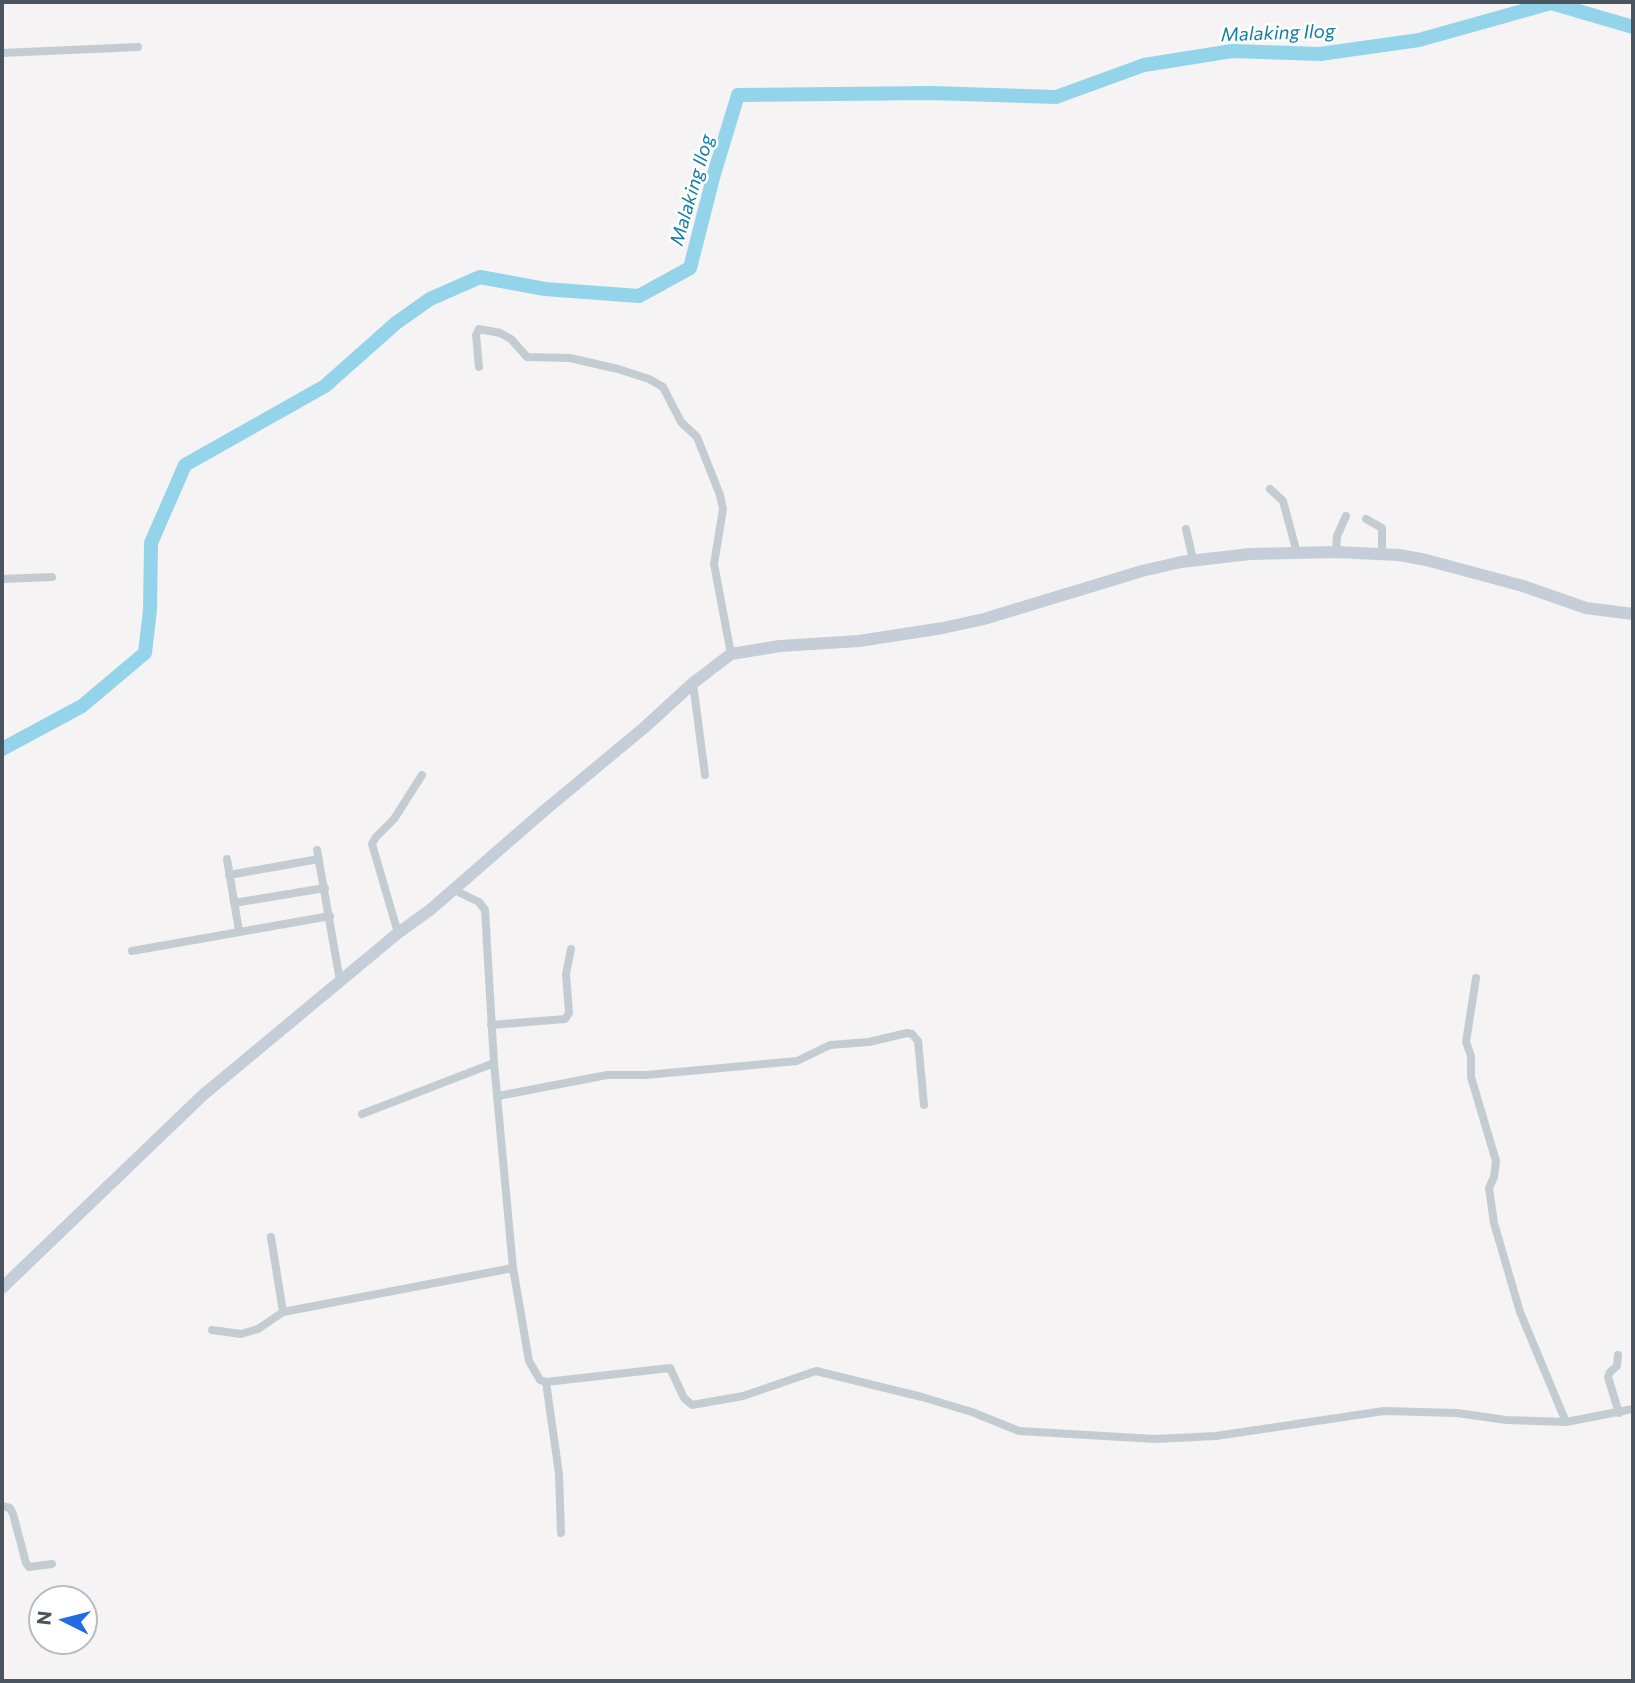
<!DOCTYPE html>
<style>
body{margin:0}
#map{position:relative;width:1635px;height:1683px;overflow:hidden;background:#f5f3f3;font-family:Commissioner,sans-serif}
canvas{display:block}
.frame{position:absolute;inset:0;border:4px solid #4b5560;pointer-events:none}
.north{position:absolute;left:28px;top:1585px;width:70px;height:70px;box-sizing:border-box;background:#fff;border:2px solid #b7bbbf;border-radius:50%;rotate:276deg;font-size:19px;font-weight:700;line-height:28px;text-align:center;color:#4b5560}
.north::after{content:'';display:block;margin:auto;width:24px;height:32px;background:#216ce0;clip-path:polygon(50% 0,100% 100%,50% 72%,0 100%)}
</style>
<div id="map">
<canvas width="1635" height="1683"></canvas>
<div class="frame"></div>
<div class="north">N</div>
</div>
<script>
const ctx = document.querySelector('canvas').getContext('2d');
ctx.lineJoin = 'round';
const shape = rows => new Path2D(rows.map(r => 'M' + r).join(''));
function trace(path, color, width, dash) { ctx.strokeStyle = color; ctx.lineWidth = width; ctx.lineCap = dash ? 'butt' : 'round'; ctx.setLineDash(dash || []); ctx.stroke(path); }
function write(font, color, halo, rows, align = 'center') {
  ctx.font = font + ' Commissioner,sans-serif'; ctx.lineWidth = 5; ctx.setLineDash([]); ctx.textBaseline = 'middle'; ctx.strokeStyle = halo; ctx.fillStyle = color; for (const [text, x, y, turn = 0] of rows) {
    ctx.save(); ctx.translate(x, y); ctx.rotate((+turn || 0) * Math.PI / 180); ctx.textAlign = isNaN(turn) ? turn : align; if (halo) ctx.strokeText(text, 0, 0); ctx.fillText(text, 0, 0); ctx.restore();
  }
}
const river = shape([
 [2,749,82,706,145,653,150,610,151,543,185,465,325,386,396,323,430,299,480,277,545,289,639,296,690,268,714,174,738,95,932,93,1056,97,1144,65,1232,51,1320,54,1419,40,1551,3,1633,27]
]);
const street = shape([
 [2,53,138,47],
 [479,367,476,335,479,329,500,333,511,339,527,357,570,358,618,369,649,379,663,387,681,422,697,437,720,495,723,509,714,564,731,654],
 [1270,489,1283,501,1297,553],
 [1366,519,1382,528,1382,554],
 [1186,529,1193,560],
 [1336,552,1337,536,1346,516],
 [2,579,52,577],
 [693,683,705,775],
 [317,850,340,981],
 [227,859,239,931],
 [229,875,319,859],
 [454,890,479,902,485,910,494,1063,513,1268,529,1361,540,1380,546,1382,670,1368,684,1398,692,1405,743,1396,816,1371,922,1397,972,1412,1019,1431,1155,1439,1216,1436,1384,1411,1457,1413,1506,1420,1566,1422,1633,1409],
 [234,903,325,888],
 [398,933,372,844,376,837,394,819,422,775],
 [132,951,330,916],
 [1476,978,1466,1042,1471,1056,1471,1077,1496,1161,1494,1177,1489,1188,1494,1223,1520,1312,1566,1422],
 [491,1025,565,1019,569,1013,566,974,571,949],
 [498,1096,607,1075,646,1075,797,1061,830,1045,869,1042,907,1033,912,1034,918,1041,924,1105],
 [362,1114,494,1063],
 [271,1237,283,1312],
 [212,1330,241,1334,258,1329,283,1312,513,1268],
 [1618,1355,1617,1366,1610,1372,1608,1377,1619,1413],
 [546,1382,559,1474,561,1533],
 [2,1506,10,1508,13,1514,26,1563,29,1567,52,1564]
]);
const secondary = shape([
 [2,1288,203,1095,398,933,430,910,545,810,645,727,693,683,731,654,780,646,859,641,943,628,984,619,1142,571,1181,562,1250,554,1336,552,1399,555,1426,560,1523,586,1586,608,1633,614]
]);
const waterNames = [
 ["Malaking Ilog",1278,33,-2],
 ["Malaking Ilog",692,190,-74]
];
trace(river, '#93d4ea', 14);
trace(street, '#c4ccd3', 8);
trace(secondary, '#c4cdd8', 12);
write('italic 19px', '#117ea4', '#fff', waterNames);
</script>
